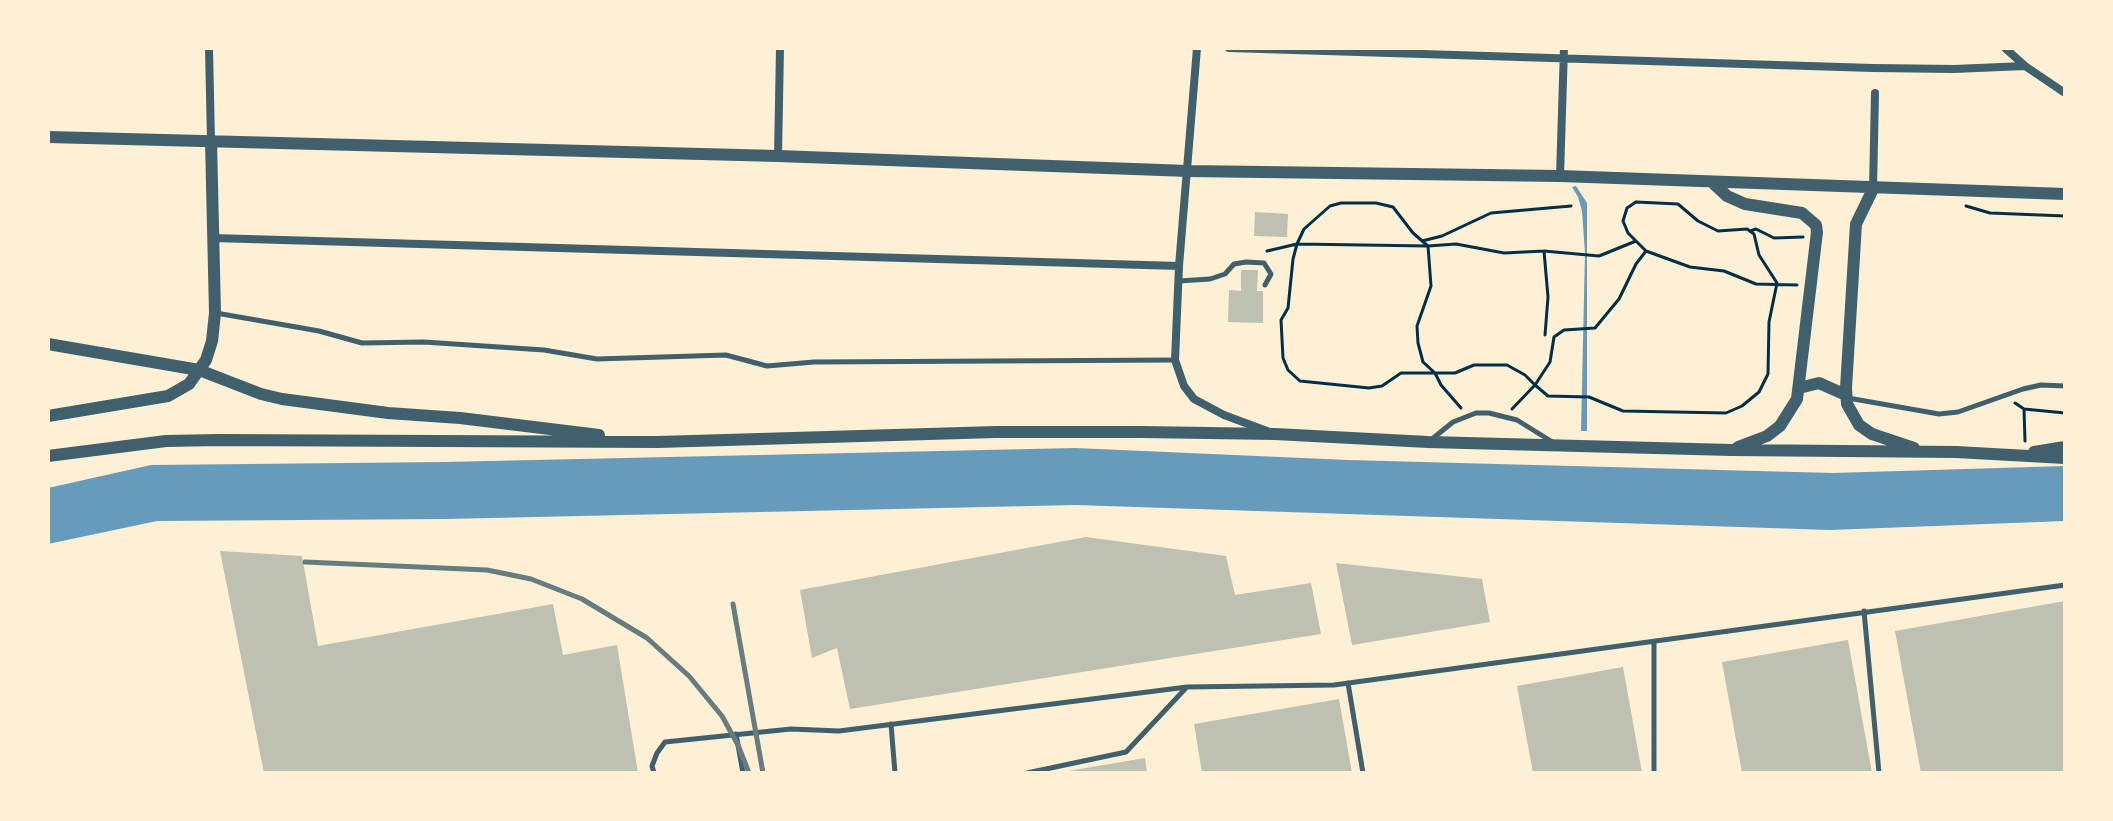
<!DOCTYPE html>
<style>
body{margin:0}
#map{position:relative;width:2113px;height:821px;overflow:hidden;background:#fdf0d5;font-family:"Titillium Web",sans-serif}
canvas{display:block}
.frame{position:absolute;inset:0;border:50px solid #fdf0d5;pointer-events:none}
</style>
<div id="map">
<canvas width="2113" height="821"></canvas>
<div class="frame"></div>
</div>
<script>
const ctx = document.querySelector('canvas').getContext('2d');
ctx.lineJoin = 'round';
function paint(path, color) { ctx.fillStyle = color; ctx.fill(path, 'evenodd'); }
const shape = rows => new Path2D(rows.map(r => 'M' + r).join(''));
function trace(path, color, width, dash) { ctx.strokeStyle = color; ctx.lineWidth = width; ctx.lineCap = dash ? 'butt' : 'round'; ctx.setLineDash(dash || []); ctx.stroke(path); }
const water = shape([
 [1576,186,1587,203,1587,431,1581,431,1585,253,1582,211,1578,197,1572,187],
 [1075,448,1348,460,1833,473,2065,466,2065,521,1830,530,1076,505,445,519,157,521,48,544,48,488,151,465,444,462]
]);
const building = shape([
 [1255,212,1288,214,1287,237,1254,236],
 [1241,270,1258,270,1257,291,1263,291,1263,323,1228,322,1229,290,1241,291],
 [1086,537,1226,556,1235,595,1311,583,1321,634,850,709,837,648,812,658,800,590],
 [220,551,302,556,318,646,553,604,563,655,617,645,638,773,264,773],
 [1336,563,1482,579,1490,622,1352,645],
 [2065,601,2065,773,1921,773,1895,631],
 [1848,640,1872,773,1742,773,1722,662],
 [1623,667,1642,773,1533,773,1517,686],
 [1339,699,1352,773,1202,773,1194,724],
 [1145,758,1147,773,1069,773,1068,771]
]);
const path = shape([
 [1636,202,1678,204,1698,221,1718,231,1747,229,1754,234,1759,255,1777,283,1769,322,1768,374,1759,392,1742,406,1726,413,1623,411,1589,397,1548,396,1535,385,1550,362,1554,337,1564,330,1595,328,1619,299,1636,264,1646,251,1628,233,1623,221,1627,208,1636,202],
 [1966,206,1990,213,2065,216],
 [1750,231,1756,229,1774,238,1803,237],
 [1422,241,1442,236,1491,213,1571,206],
 [1267,251,1297,244,1428,246,1413,233,1393,207,1376,203,1341,203,1330,206,1304,229,1297,244,1293,259,1288,308,1281,320,1283,358,1288,370,1300,381,1369,388,1382,386,1401,373,1455,373,1474,365,1507,365,1525,375,1535,385,1512,409],
 [1544,251,1548,297,1545,335],
 [1646,251,1690,267,1724,271,1756,284,1797,285],
 [2015,403,2024,409,2065,413],
 [1461,408,1441,385,1435,373,1423,362,1418,343,1417,326,1431,286,1428,246,1456,244,1504,253,1544,251,1599,256,1636,241],
 [2024,409,2025,441]
]);
const service = shape([
 [1179,281,1210,279,1225,274,1234,264,1246,262,1264,263,1271,274,1265,285],
 [216,313,319,331,362,343,424,342,544,350,597,359,726,355,767,366,814,362,1175,360],
 [1848,398,1939,414,1958,412,2023,389,2041,385,2065,386],
 [1432,439,1453,422,1476,413,1489,413,1517,420,1554,443],
 [1864,611,1879,773],
 [1654,643,1654,773],
 [1348,683,1363,773],
 [891,724,895,773],
 [736,734,743,773],
 [654,773,652,766,657,753,665,742,791,729,839,731,1187,687,1334,685,2065,585],
 [1027,773,1126,752,1186,688]
]);
const minor = shape([
 [209,48,211,141],
 [1197,48,1179,266,1175,360,1184,386,1194,399,1224,415,1267,431],
 [1229,48,1873,68,1954,69,2025,66],
 [2005,48,2025,66,2065,93],
 [778,156,780,48],
 [1560,176,1564,48],
 [1873,189,1875,93],
 [213,238,1179,266]
]);
const tertiary = shape([
 [48,137,778,156,1188,171,1560,176,2065,194],
 [1713,183,1727,196,1745,204,1802,213,1816,225,1817,232,1797,399,1780,426,1767,436,1738,447],
 [1873,189,1856,224,1846,388,1847,404,1859,425,1872,434,1914,448],
 [48,344,199,370,261,394,282,399,388,413,460,418,599,435],
 [1799,388,1819,383,1846,395],
 [48,416,168,396,189,384,206,360,212,341,215,313,211,141],
 [2034,452,2065,447],
 [48,456,166,441,218,440,658,442,996,432,1141,432,1275,434,1428,442,1731,450,1956,452,2065,458]
]);
const rail = shape([
 [305,562,487,570,531,579,582,599,647,638,689,676,722,716,738,745,749,773],
 [733,604,763,773]
]);
paint(water, '#669bbc');
paint(building, '#bec0b2');
trace(path, '#003049', 3);
trace(service, '#3f606c', 5);
trace(minor, '#3f606c', 8);
trace(tertiary, '#3f606c', 12);
trace(rail, '#657d81', 5);
</script>
